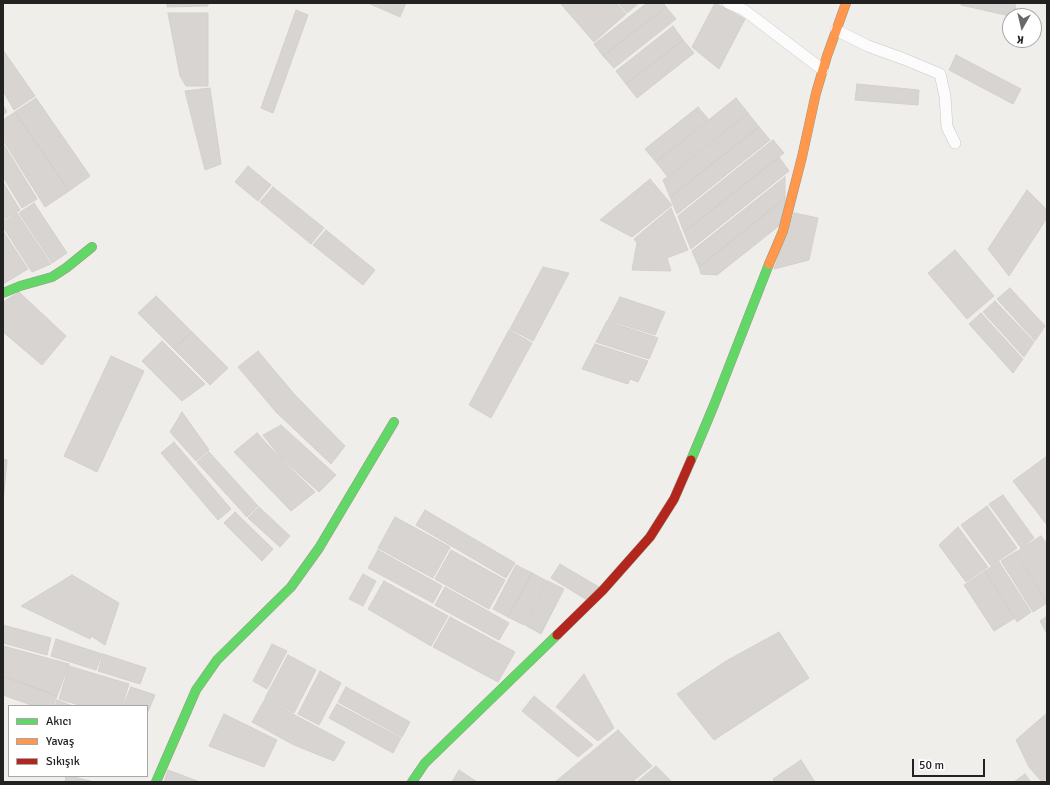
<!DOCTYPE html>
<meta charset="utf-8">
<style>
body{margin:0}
#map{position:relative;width:1050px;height:785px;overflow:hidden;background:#f0eeeb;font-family:Signika,sans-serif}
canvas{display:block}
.frame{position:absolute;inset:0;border:4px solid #222;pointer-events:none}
.legend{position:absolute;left:8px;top:705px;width:140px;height:72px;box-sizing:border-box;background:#fff;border:1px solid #a7a7a7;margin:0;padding:5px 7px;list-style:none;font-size:12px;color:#222}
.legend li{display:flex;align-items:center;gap:8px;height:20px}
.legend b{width:20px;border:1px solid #a7a7a7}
.north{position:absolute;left:1002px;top:8px;width:40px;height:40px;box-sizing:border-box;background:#fff;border:1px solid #a7a7a7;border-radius:50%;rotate:188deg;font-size:11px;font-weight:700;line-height:16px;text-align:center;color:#222}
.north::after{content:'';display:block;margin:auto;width:14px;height:18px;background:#6a6968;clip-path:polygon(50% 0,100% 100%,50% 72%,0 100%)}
.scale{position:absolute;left:912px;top:759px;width:73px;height:18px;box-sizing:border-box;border:2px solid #222;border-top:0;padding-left:5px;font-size:12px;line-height:14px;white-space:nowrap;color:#222;-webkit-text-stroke:3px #fff;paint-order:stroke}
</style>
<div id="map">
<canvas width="1050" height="785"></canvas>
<div class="frame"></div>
<ul class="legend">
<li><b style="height:5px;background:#63d668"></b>Akıcı</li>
<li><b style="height:5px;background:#ff974d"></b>Yavaş</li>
<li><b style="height:5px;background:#b3261e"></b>Sıkışık</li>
</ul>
<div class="north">K</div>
<div class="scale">50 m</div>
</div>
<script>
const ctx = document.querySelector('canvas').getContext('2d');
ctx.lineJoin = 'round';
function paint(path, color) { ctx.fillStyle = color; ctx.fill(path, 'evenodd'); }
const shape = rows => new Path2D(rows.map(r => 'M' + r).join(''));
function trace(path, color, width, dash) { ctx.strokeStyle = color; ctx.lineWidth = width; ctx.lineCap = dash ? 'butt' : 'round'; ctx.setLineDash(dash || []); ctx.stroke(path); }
const building = shape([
 [167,3,208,3,208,6,167,7,167,3],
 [368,3,406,3,400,17,368,3],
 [560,3,616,3,626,14,594,42,560,3],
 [618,3,639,3,627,13,618,3],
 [647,3,663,3,666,7,603,56,594,44,647,3],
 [715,3,745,19,719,69,692,47,715,3],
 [961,3,1015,3,1016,16,1010,16,961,5,961,3],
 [666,7,676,19,614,68,603,56,666,7],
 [296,10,308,15,273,113,261,108,296,10],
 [168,13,208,13,208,86,186,86,180,76,168,13],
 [673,26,683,40,626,84,616,71,673,26],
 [683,40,694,53,637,98,626,84,683,40],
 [3,50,35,96,14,110,3,91,3,50],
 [956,55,1021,89,1013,104,949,70,956,55],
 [857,84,919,90,918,105,855,100,857,84],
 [210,88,221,164,205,170,185,91,210,88],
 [36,98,90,176,69,191,15,112,36,98],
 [736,98,748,113,668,177,656,162,736,98],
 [3,105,7,112,3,114,3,105],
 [698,107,709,120,656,162,645,149,698,107],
 [15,112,69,191,45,207,3,140,3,120,15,112],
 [748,113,759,127,670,197,663,180,748,113],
 [759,127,770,140,677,214,670,197,759,127],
 [773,140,784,153,684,232,678,216,773,140],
 [3,143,37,199,22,208,3,177,3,143],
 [779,157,789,171,691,249,684,232,779,157],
 [248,166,271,185,258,201,235,182,248,166],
 [785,177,785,198,699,267,692,251,785,177],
 [650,179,672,205,632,237,600,220,650,179],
 [3,182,20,210,3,220,3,182],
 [273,187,324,228,311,244,260,202,273,187],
 [1027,190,1047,210,1047,218,1009,276,988,249,1027,190],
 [785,198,785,221,717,275,701,274,699,267,785,198],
 [34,203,67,253,52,263,19,213,34,203],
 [671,208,688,250,667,258,671,271,632,270,637,243,634,239,671,208],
 [17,213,51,264,32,272,3,227,3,222,17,213],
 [794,213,818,218,809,260,774,269,794,213],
 [326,230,375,270,363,285,313,245,326,230],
 [3,231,28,269,3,284,3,231],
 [955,250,994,296,967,319,928,273,955,250],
 [543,267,569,273,533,341,510,329,543,267],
 [1010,288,1045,326,1035,341,997,299,1010,288],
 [19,292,66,336,42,365,3,332,3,302,19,292],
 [156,296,192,332,174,349,138,313,156,296],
 [620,297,665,312,655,335,608,320,620,297],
 [995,301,1034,342,1024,357,983,312,995,301],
 [981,313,1023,359,1013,373,969,324,981,313],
 [607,321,658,338,649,359,596,342,607,321],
 [509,330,532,343,491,418,469,405,509,330],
 [192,332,228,368,210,385,174,349,192,332],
 [162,341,205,384,182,401,142,361,162,341],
 [595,344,648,361,638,382,630,379,628,384,582,369,595,344],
 [258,351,295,395,345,446,331,464,276,412,238,367,258,351],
 [111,356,144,371,97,472,64,456,111,356],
 [182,412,209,450,196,461,170,432,182,412],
 [281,425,336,475,319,492,280,457,263,435,281,425],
 [257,433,279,457,315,492,291,511,234,452,257,433],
 [174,442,231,509,218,520,161,453,174,442],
 [209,452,258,506,247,517,197,462,209,452],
 [1047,456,1047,525,1013,481,1047,456],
 [3,459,7,460,3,503,3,459],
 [1003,495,1034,538,1021,548,989,504,1003,495],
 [987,506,1017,548,991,566,961,525,987,506],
 [259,507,290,536,280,547,248,518,259,507],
 [425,510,515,563,506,578,416,525,425,510],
 [235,512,273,549,262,561,224,523,235,512],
 [395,517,450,547,433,578,378,548,395,517],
 [958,527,988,567,966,582,939,545,958,527],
 [1041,536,1047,544,1046,601,1016,552,1041,536],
 [378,550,442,586,433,603,368,568,378,550],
 [451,550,505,580,489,609,435,579,451,550],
 [1015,552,1047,603,1033,612,1001,561,1015,552],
 [999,562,1031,612,1017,622,985,571,999,562],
 [560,564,599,587,587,600,551,578,560,564],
 [516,565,532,573,508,617,493,609,516,565],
 [985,571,1015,618,994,631,964,585,985,571],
 [532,573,547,581,524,625,508,617,532,573],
 [363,574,376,581,363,606,349,599,363,574],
 [72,575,119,603,105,645,91,636,90,639,21,606,72,575],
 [384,581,448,616,431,646,368,609,384,581],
 [548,581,564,589,541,634,525,625,548,581],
 [445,587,509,623,499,640,435,605,445,587],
 [1047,616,1047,634,1040,621,1047,616],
 [450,617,515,652,498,682,433,647,450,617],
 [3,625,51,638,47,655,3,643,3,625],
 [779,632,809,678,714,740,677,694,726,661,779,632],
 [56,639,102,654,96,670,51,656,56,639],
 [272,644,287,651,267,689,253,681,272,644],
 [3,646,69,664,57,696,3,676,3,646],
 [103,654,146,668,140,684,98,671,103,654],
 [288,655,316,670,294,713,265,698,288,655],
 [69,666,129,684,122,706,82,706,59,699,69,666],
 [320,671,341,683,319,725,298,714,320,671],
 [584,674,614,728,598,741,556,707,584,674],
 [3,676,57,696,53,706,34,706,3,695,3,676],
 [131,687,155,695,147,714,147,706,123,706,131,687],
 [346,687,410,722,402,737,338,702,346,687],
 [534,696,593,745,578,757,522,711,534,696],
 [265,699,345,742,334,761,294,745,252,722,265,699],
 [57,700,73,706,55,706,57,700],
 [337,704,401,738,393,753,329,718,337,704],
 [1047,713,1047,778,1042,782,1029,767,1016,740,1047,713],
 [224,714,277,740,264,767,209,746,224,714],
 [618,730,652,766,632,782,555,782,618,730],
 [801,760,815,782,775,782,773,779,801,760],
 [656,766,672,782,637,782,656,766],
 [168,770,200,782,164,782,168,770],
 [459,770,477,782,452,782,459,770],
 [1025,774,1031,782,1014,782,1025,774],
 [66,776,70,776,94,782,65,782,66,776]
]);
const street = shape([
 [728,3,744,10,823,70],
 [836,30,868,46,904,59,940,74,945,96,947,127,955,143]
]);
const fast = shape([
 [3,293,20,286,52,277,66,268,92,247],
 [691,460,714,405,769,264],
 [156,782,196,690,217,660,291,587,319,548,394,422],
 [412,782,425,763,557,635]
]);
const slow = shape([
 [769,264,783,231,802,157,816,93,827,56,846,3]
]);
const jam = shape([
 [557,635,603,590,650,537,674,499,691,460]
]);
paint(building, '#d7d4d2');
trace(building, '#d3d0cc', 1);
trace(street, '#c9c8c7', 12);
trace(fast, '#999a82', 10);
trace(slow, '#999a82', 10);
trace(jam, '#999a82', 10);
trace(street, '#fdfcfc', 11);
trace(fast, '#63d668', 9);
trace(slow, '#ff974d', 9);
trace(jam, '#b3261e', 9);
</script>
